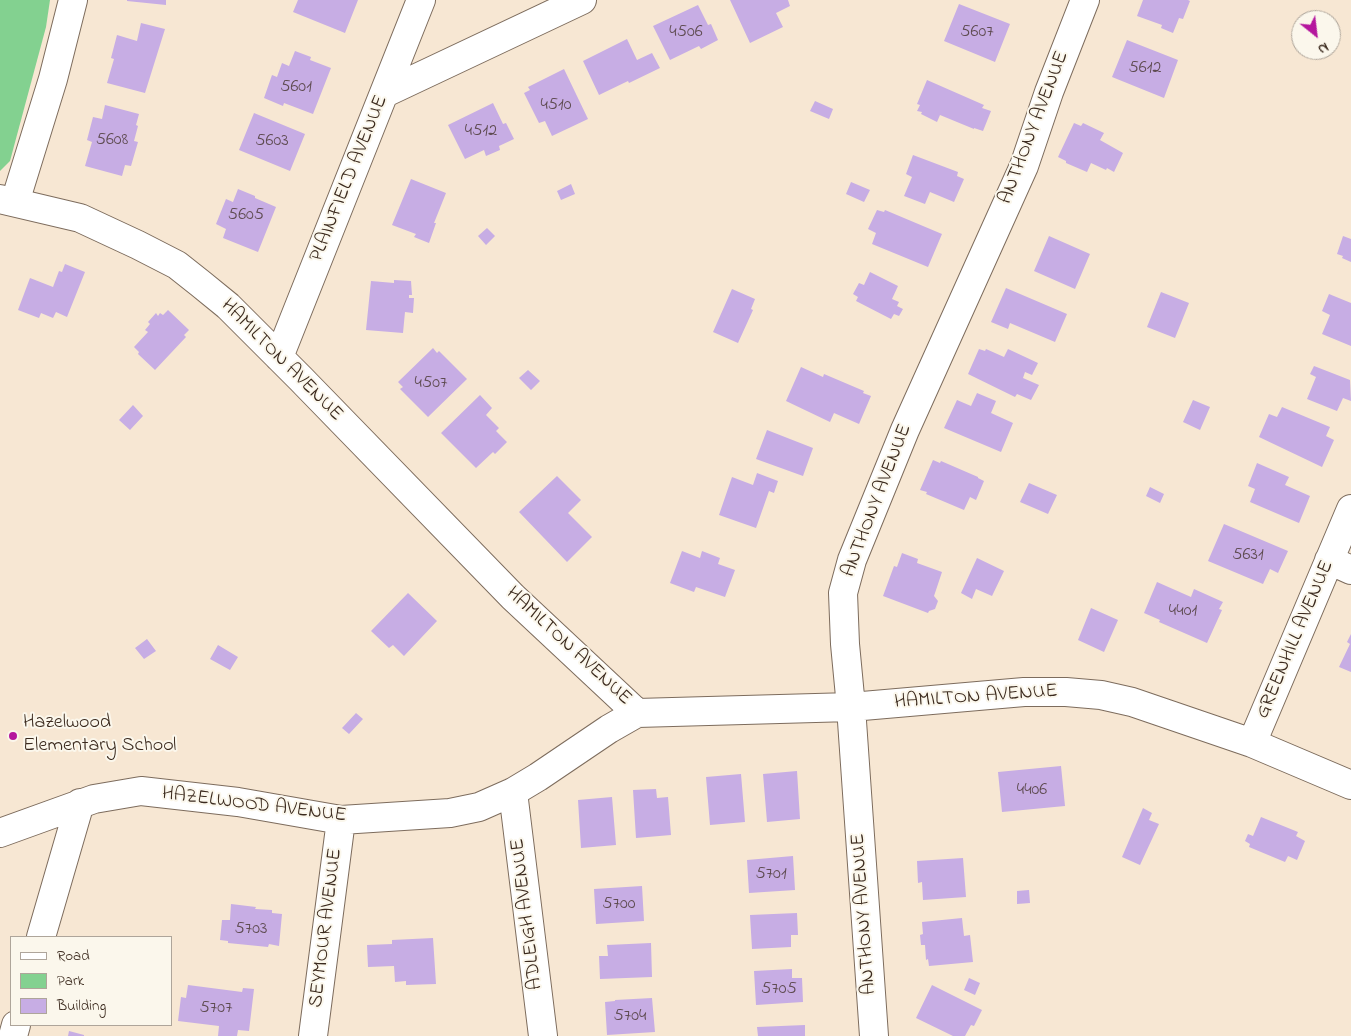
<!DOCTYPE html>
<style>
body{margin:0}
#map{position:relative;width:1351px;height:1036px;overflow:hidden;background:#f7e7d3;font-family:"Indie Flower",sans-serif}
canvas{display:block}
.legend{position:absolute;left:10px;top:936px;width:162px;height:90px;box-sizing:border-box;background:#fbf7ec;border:1px solid #aea59a;margin:0;padding:6px 9px;list-style:none;font-size:15px;color:#3b2a1e}
.legend li{display:flex;align-items:center;gap:10px;height:25px}
.legend b{width:25px;border:1px solid #aea59a}
.north{position:absolute;left:1291px;top:10px;width:50px;height:50px;box-sizing:border-box;background:#fbf7ec;border:1px solid #aea59a;border-radius:50%;rotate:151deg;font-size:14px;font-weight:700;line-height:20px;text-align:center;color:#3b2a1e}
.north::after{content:'';display:block;margin:auto;width:18px;height:22px;background:#b5179e;clip-path:polygon(50% 0,100% 100%,50% 72%,0 100%)}
</style>
<div id="map">
<canvas width="1351" height="1036"></canvas>
<ul class="legend">
<li><b style="height:6px;background:#fff"></b>Road</li>
<li><b style="height:14px;background:#83d190"></b>Park</li>
<li><b style="height:14px;background:#c7ade4"></b>Building</li>
</ul>
<div class="north">N</div>
</div>
<script>
const ctx = document.querySelector('canvas').getContext('2d');
ctx.lineJoin = 'round';
function paint(path, color) { ctx.fillStyle = color; ctx.fill(path, 'evenodd'); }
const shape = rows => new Path2D(rows.map(r => 'M' + r).join(''));
function trace(path, color, width, dash) { ctx.strokeStyle = color; ctx.lineWidth = width; ctx.lineCap = dash ? 'butt' : 'round'; ctx.setLineDash(dash || []); ctx.stroke(path); }
function write(font, color, halo, rows, align = 'center') {
  ctx.font = font + ' "Indie Flower",sans-serif'; ctx.lineWidth = 4; ctx.setLineDash([]); ctx.textBaseline = 'middle'; ctx.strokeStyle = halo; ctx.fillStyle = color; for (const [text, x, y, turn = 0] of rows) {
    ctx.save(); ctx.translate(x, y); ctx.rotate((+turn || 0) * Math.PI / 180); ctx.textAlign = isNaN(turn) ? turn : align; if (halo) ctx.strokeText(text, 0, 0); ctx.fillText(text, 0, 0); ctx.restore();
  }
}
const green = shape([
 [0,0,50,0,46,27,10,161,0,171]
]);
const building = shape([
 [127,0,166,0,166,5,127,1],
 [298,0,358,0,345,33,293,12],
 [730,0,788,0,790,6,776,13,783,27,750,43],
 [1143,0,1188,0,1190,1,1183,19,1179,18,1173,33,1161,28,1162,25,1137,16],
 [959,4,1010,24,995,62,944,41],
 [698,5,708,25,711,24,718,40,701,49,699,46,670,60,653,26],
 [141,23,165,29,145,93,107,83,114,59,111,58,117,35,137,41],
 [627,39,637,60,652,53,660,68,629,83,628,81,599,95,583,61],
 [1127,40,1178,60,1164,98,1112,77],
 [295,51,311,57,310,60,331,68,313,114,284,103,283,106,264,98,272,75,277,77,282,63,289,66],
 [564,69,588,119,552,136,545,121,539,123,524,93,530,90,528,87],
 [927,80,984,105,982,108,991,111,983,131,974,128,974,129,940,115,937,122,921,114,922,112,917,111,920,105,917,104],
 [815,101,833,109,829,119,810,111],
 [493,103,503,124,506,123,514,139,499,146,500,150,486,156,484,150,465,159,448,125],
 [105,105,139,114,136,125,138,126,134,141,138,142,131,166,125,165,122,176,85,166,92,142,87,140,93,117,102,119],
 [254,113,305,134,290,171,239,150],
 [1074,123,1081,126,1083,123,1104,133,1100,140,1123,153,1114,172,1107,168,1106,170,1091,163,1087,172,1066,163,1066,161,1058,157],
 [913,155,958,172,957,176,964,179,954,202,930,192,925,204,904,196,912,177,906,174],
 [411,179,446,193,434,223,436,223,429,243,414,237,416,234,392,225],
 [851,182,870,190,864,202,846,194],
 [571,184,575,194,561,200,557,191],
 [238,189,255,196,255,198,276,207,258,252,223,238,226,229,216,224,226,199,233,202],
 [877,210,884,212,885,210,942,234,928,267,872,244,876,233,868,229],
 [487,228,495,236,486,245,478,236],
 [1049,236,1090,254,1075,289,1034,271],
 [1343,236,1351,239,1351,262,1342,258,1343,256,1337,254],
 [65,264,85,272,67,317,56,312,53,318,41,313,39,318,18,310,30,278,53,287,59,271,62,272],
 [870,272,898,286,892,299,899,302,897,306,903,309,899,316,894,314,891,319,856,301,858,297,853,294,859,283,864,285],
 [394,280,411,281,412,295,409,295,409,298,414,298,413,313,405,312,403,333,366,330,371,281,394,283],
 [1006,288,1067,314,1055,342,1010,323,1008,329,991,322],
 [732,289,755,299,751,309,753,310,738,343,713,332],
 [1161,292,1189,303,1175,338,1147,327],
 [1329,294,1351,303,1351,346,1322,334,1330,315,1322,311],
 [168,310,189,330,184,335,186,337,155,370,138,354,139,352,134,347,148,332,145,330,150,324,148,322,156,313,158,316,160,313,163,315],
 [433,348,437,353,439,351,467,379,428,417,400,389,403,387,398,382],
 [979,349,985,351,986,349,1004,357,1008,349,1038,363,1032,375,1025,372,1023,378,1039,385,1031,400,1017,394,1015,397,968,374],
 [1314,366,1350,380,1351,401,1343,398,1337,411,1307,399,1316,377,1310,374],
 [801,367,823,377,824,374,864,391,863,393,871,396,859,424,834,413,830,422,786,401],
 [528,370,540,381,531,390,519,378],
 [977,393,996,401,991,413,1013,423,1001,452,944,428,957,400,971,406],
 [480,395,492,408,486,415,499,428,496,431,507,442,495,454,493,452,476,468,441,433],
 [1193,400,1210,407,1200,430,1183,422],
 [133,405,143,416,130,430,119,420],
 [1282,407,1330,427,1326,436,1334,440,1322,467,1259,437,1269,414,1277,417],
 [767,430,813,448,803,476,756,459],
 [933,460,940,463,941,461,978,477,978,478,984,481,976,500,970,497,964,510,926,494,927,492,920,490],
 [1257,463,1289,477,1285,485,1310,496,1299,523,1250,502,1255,489,1248,486],
 [757,473,778,481,774,493,769,491,756,528,719,515,732,477,753,485],
 [557,476,581,500,568,513,592,537,567,562,519,512],
 [1029,483,1057,495,1048,514,1020,502],
 [1150,487,1164,494,1160,503,1146,496],
 [1224,524,1288,551,1278,573,1270,569,1263,584,1208,561],
 [682,551,700,558,702,551,720,558,718,564,735,570,725,597,696,587,694,592,670,583],
 [902,553,918,559,917,563,942,572,934,596,938,601,935,609,929,611,928,613,883,596,894,566,897,567],
 [977,558,1004,571,992,596,976,589,972,599,961,593],
 [1157,582,1191,597,1194,589,1223,602,1219,609,1222,610,1207,643,1159,622,1160,620,1144,613],
 [408,593,437,621,404,656,393,645,389,648,371,631],
 [1091,608,1118,620,1104,652,1078,640],
 [1351,634,1351,672,1339,667,1350,644,1347,642],
 [147,639,156,651,144,659,135,648],
 [218,645,238,657,230,670,210,659],
 [356,713,363,719,349,734,342,728],
 [1061,766,1065,806,1002,812,998,772],
 [797,771,800,819,767,822,763,774],
 [741,774,745,822,710,825,706,777],
 [656,789,657,798,668,797,671,835,636,838,633,790],
 [612,797,616,845,581,848,578,800],
 [1143,808,1152,813,1149,820,1159,824,1140,865,1122,857],
 [1261,817,1298,832,1296,836,1305,841,1297,860,1288,856,1285,862,1249,847,1250,844,1245,841,1248,834,1253,836],
 [793,856,795,890,749,893,747,860],
 [963,858,966,897,923,900,922,882,918,883,917,861],
 [642,886,644,921,596,924,594,889],
 [1029,890,1030,903,1017,904,1017,891],
 [231,904,256,907,255,909,272,910,272,913,282,914,279,946,269,944,268,947,228,943,228,941,220,940,222,920,230,920],
 [797,913,798,935,791,935,791,947,752,949,750,915],
 [962,918,964,936,970,935,973,962,929,966,928,959,926,960,925,945,921,945,920,935,923,934,922,922],
 [433,938,436,984,406,985,406,981,395,982,394,966,368,967,367,945,392,944,392,940],
 [651,943,652,977,600,979,599,956,608,956,607,945],
 [792,969,792,978,802,978,803,1002,756,1005,754,971],
 [969,978,980,983,975,995,964,990],
 [188,985,242,992,243,988,254,989,249,1031,238,1030,237,1036,218,1036,219,1026,178,1021,181,997,186,998],
 [932,985,982,1010,974,1026,971,1025,965,1036,953,1036,916,1018],
 [652,998,655,1032,607,1035,605,1002,615,1001,615,1000],
 [805,1025,805,1036,758,1036,757,1027],
 [69,1031,84,1035,84,1036,68,1036]
]);
const minor = shape([
 [385,93,582,0],
 [0,199,80,218,138,245,177,265,201,284,228,306,301,379,513,597,637,713,851,707,1024,692,1066,692,1101,695,1132,702,1252,743,1351,785],
 [15,202,53,79,73,0],
 [279,357,421,0],
 [1329,560,1351,570],
 [1252,743,1351,509],
 [513,792,543,1036],
 [0,833,94,799,141,791,238,802,341,820,450,813,479,807,513,792,538,777,609,729,637,713],
 [41,937,80,803],
 [13,1036,16,1025],
 [313,1036,341,820],
 [874,1036,851,707,845,644,843,593,852,560,905,430,1024,166,1049,92,1085,0]
]);
const markers = [
 [13,736,5,"#b5179e"]
];
const numberNames = [
 ["4506",686,33],
 ["5607",977,33],
 ["5612",1145,69],
 ["5601",296,88],
 ["4510",556,106],
 ["4512",481,132],
 ["5608",112,141],
 ["5603",272,142],
 ["5605",246,216],
 ["4507",431,384],
 ["5631",1248,556],
 ["4401",1183,612],
 ["4406",1032,791],
 ["5701",771,875],
 ["5700",619,905],
 ["5703",251,930],
 ["5705",779,990],
 ["5707",216,1009],
 ["5704",630,1017]
];
const streetNames = [
 ["ANTHONY AVENUE",1035,128,-69],
 ["PLAINFIELD AVENUE",350,179,-68],
 ["HAMILTON AVENUE",281,361,45],
 ["ANTHONY AVENUE",878,501,-69],
 ["GREENHILL AVENUE",1296,640,-67],
 ["HAMILTON AVENUE",568,647,43],
 ["HAMILTON AVENUE",976,698,-4],
 ["HAZELWOOD AVENUE",254,806,7],
 ["ADLEIGH AVENUE",528,914,-97],
 ["ANTHONY AVENUE",865,914,-94],
 ["SEYMOUR AVENUE",327,928,-83]
];
const poiNames = [
 ["Hazelwood",23,724],
 ["Elementary School",23,747]
];
paint(green, '#83d190');
paint(building, '#c7ade4');
trace(minor, '#7d6c5d', 30);
trace(minor, '#fff', 28);
for (const [x, y, r, color] of markers) { const dot = new Path2D(); dot.arc(x, y, r, 0, 2 * Math.PI); ctx.fillStyle = color; ctx.fill(dot); trace(dot, '#fbf7ec', 2); }
write('18px', '#5e4b50', null, numberNames);
write('20px', '#3b2a1e', '#fbf7ec', streetNames);
write('20px', '#3b2a1e', '#fbf7ec', poiNames, 'left');
</script>
